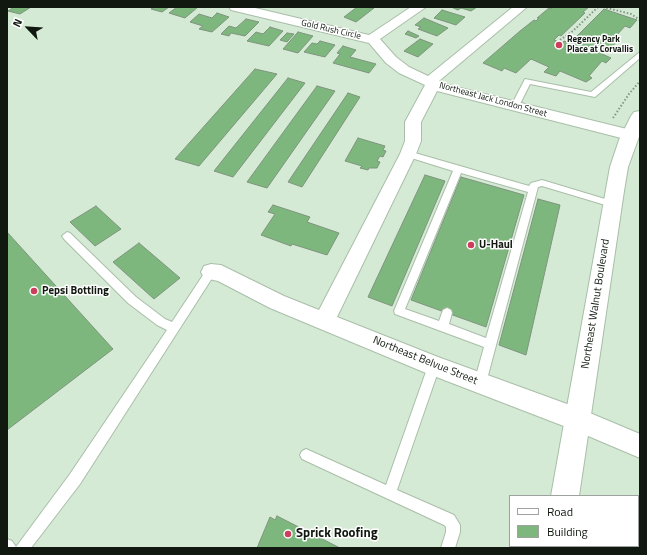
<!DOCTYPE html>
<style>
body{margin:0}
#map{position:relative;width:647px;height:555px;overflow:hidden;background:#d5ead4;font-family:"Titillium Web",sans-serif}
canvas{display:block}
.frame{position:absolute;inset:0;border:8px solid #101810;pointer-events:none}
.legend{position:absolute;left:509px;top:495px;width:130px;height:52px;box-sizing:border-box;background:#fff;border:1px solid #9fa39f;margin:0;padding:5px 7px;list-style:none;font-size:12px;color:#101810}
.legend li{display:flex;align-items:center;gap:8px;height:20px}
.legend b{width:20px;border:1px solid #9fa39f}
.north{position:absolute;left:8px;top:8px;width:40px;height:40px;-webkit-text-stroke:3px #fff;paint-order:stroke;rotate:295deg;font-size:11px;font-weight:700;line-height:16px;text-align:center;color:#101810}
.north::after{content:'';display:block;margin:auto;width:14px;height:18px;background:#101810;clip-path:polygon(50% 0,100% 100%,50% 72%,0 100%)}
</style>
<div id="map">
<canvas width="647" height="555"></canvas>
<div class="frame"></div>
<ul class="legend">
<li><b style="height:5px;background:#fff"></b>Road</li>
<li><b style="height:11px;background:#7db77d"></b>Building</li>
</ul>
<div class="north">N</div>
</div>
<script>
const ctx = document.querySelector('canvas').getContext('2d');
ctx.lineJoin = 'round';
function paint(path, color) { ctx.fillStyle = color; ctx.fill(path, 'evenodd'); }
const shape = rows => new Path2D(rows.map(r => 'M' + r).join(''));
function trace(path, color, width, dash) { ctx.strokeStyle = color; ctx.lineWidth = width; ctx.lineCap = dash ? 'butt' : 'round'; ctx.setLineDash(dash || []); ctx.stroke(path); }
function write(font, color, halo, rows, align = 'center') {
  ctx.font = font + ' "Titillium Web",sans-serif'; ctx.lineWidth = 3; ctx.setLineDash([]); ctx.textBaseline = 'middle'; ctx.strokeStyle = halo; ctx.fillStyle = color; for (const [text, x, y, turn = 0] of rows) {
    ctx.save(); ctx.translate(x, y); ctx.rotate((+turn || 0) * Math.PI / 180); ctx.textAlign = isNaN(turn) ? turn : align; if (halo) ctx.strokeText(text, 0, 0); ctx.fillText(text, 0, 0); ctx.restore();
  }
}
const building = shape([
 [14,7,31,7,20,14,8,11,14,7],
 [154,7,169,7,162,12,151,9,154,7],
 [177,7,198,7,185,18,169,13,177,7],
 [357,7,374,8,356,22,344,17,357,7],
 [451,7,477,7,471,11,461,8,458,10,451,7],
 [553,7,589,7,583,12,585,13,561,36,559,35,554,40,562,43,564,41,570,43,604,9,637,20,630,28,625,26,616,36,620,38,610,49,606,48,600,53,611,58,606,63,602,61,589,76,592,78,586,82,560,71,556,76,544,72,549,67,531,59,516,73,504,68,502,71,483,63,520,31,534,20,536,21,539,18,537,18,549,8,551,9,553,7],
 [442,10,465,17,456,25,434,18,442,10],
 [217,13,229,17,212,32,199,29,203,26,190,22,199,14,212,18,217,13],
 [424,18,448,28,437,36,418,29,421,27,415,25,424,18],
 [246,19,259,22,245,36,231,33,229,36,221,34,229,26,236,28,246,19],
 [270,27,283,31,269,46,247,41,256,32,263,34,270,27],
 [408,31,419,36,416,38,405,34,408,31],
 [298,32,313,36,298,53,283,49,298,32],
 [287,33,294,34,287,42,280,40,287,33],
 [420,39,433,44,418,57,404,51,420,39],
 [320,41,335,45,325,57,304,52,312,43,317,44,320,41],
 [343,46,356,50,350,57,376,64,369,73,333,63,340,54,337,53,343,46],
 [255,69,277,74,199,166,175,159,255,69],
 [288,78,305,83,233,177,214,171,288,78],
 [317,86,335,91,267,188,247,182,317,86],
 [348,93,360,97,302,187,288,182,348,93],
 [358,138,385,146,383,150,386,151,383,157,380,156,377,161,380,162,377,168,369,168,368,170,360,168,362,166,345,161,358,138],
 [425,175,445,181,392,306,368,297,425,175],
 [461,177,524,195,486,327,411,300,461,177],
 [538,199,560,205,526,355,499,345,538,199],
 [273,205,310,217,307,222,339,233,327,255,292,244,291,246,261,235,275,214,268,212,273,205],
 [96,206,121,229,95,246,70,222,96,206],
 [7,232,113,349,7,430,7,232],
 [139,243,180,278,154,299,113,262,139,243],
 [277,516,340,548,257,548,270,517,275,520,277,516]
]);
const path = shape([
 [603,7,631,14,640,20],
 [560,40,573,31,598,7],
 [613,118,629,94,640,81]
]);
const service = shape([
 [640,52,640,58,595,97,530,84,518,108,515,108,511,106,525,79,591,92,640,52],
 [408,151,529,186,531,183,542,180,615,202,616,204,612,207,542,186,538,187,486,383,484,387,480,388,476,387,474,383,484,347,395,314,394,311,453,171,405,156,404,154,408,151],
 [461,173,528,192,486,338,449,324,452,313,451,310,447,308,443,310,439,321,405,309,461,173],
 [67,232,70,233,136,297,165,319,172,322,207,269,211,268,215,269,216,272,80,484,31,548,7,548,7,539,12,541,16,547,70,474,167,330,157,325,128,303,64,239,62,236,67,232],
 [434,361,438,362,440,366,397,490,454,515,460,525,460,532,455,548,441,548,446,532,446,527,444,525,302,459,300,455,302,451,306,449,386,485,428,366,430,362,434,361]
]);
const minor = shape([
 [229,7,251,7,369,35,411,7,426,7,380,39,396,57,409,67,428,76,513,7,527,7,439,81,448,85,635,131,637,135,635,139,629,140,437,91,421,122,421,141,416,154,337,317,438,357,578,408,640,434,640,458,574,430,426,373,270,308,218,281,204,278,201,272,204,266,211,264,221,265,284,296,319,310,400,154,405,141,405,122,425,85,399,73,386,63,369,43,231,10,229,7]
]);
const primary = shape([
 [640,111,640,134,628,167,624,191,579,496,551,496,610,167,619,140,631,116,634,112,640,111],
 [541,546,571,546,570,548,540,548,541,546]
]);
const markers = [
 [559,45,4,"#cd3d5c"],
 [471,245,4,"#cd3d5c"],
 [34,291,4,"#cd3d5c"],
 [288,534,4,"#cd3d5c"]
];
const farStreetnames = [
 ["Gold Rush Circle",331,30,13],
 ["Northeast Jack London Street",493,100,15]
];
const farPoinames = [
 ["Regency Park",567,40],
 ["Place at Corvallis",567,50]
];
const poiNames = [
 ["U-Haul",479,245],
 ["Pepsi Bottling",42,291]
];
const streetNames = [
 ["Northeast Walnut Boulevard",596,304,-81],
 ["Northeast Belvue Street",425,361,22]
];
const nearPoinames = [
 ["Sprick Roofing",296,534]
];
paint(building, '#7db77d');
trace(building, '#7f937f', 1);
trace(service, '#a9bea9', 2);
trace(minor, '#a9bea9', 2);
trace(primary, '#a9bea9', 2);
trace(path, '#859585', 2, [1.5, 2]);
paint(service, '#fff');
paint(minor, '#fff');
paint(primary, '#fff');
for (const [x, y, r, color] of markers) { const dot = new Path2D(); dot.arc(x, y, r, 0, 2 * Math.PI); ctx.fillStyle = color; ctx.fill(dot); trace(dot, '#fff', 1.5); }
write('9px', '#101810', '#fff', farStreetnames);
write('bold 9px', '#101810', '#fff', farPoinames, 'left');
write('bold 11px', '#101810', '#fff', poiNames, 'left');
write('11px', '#101810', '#fff', streetNames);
write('bold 13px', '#101810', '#fff', nearPoinames, 'left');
</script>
